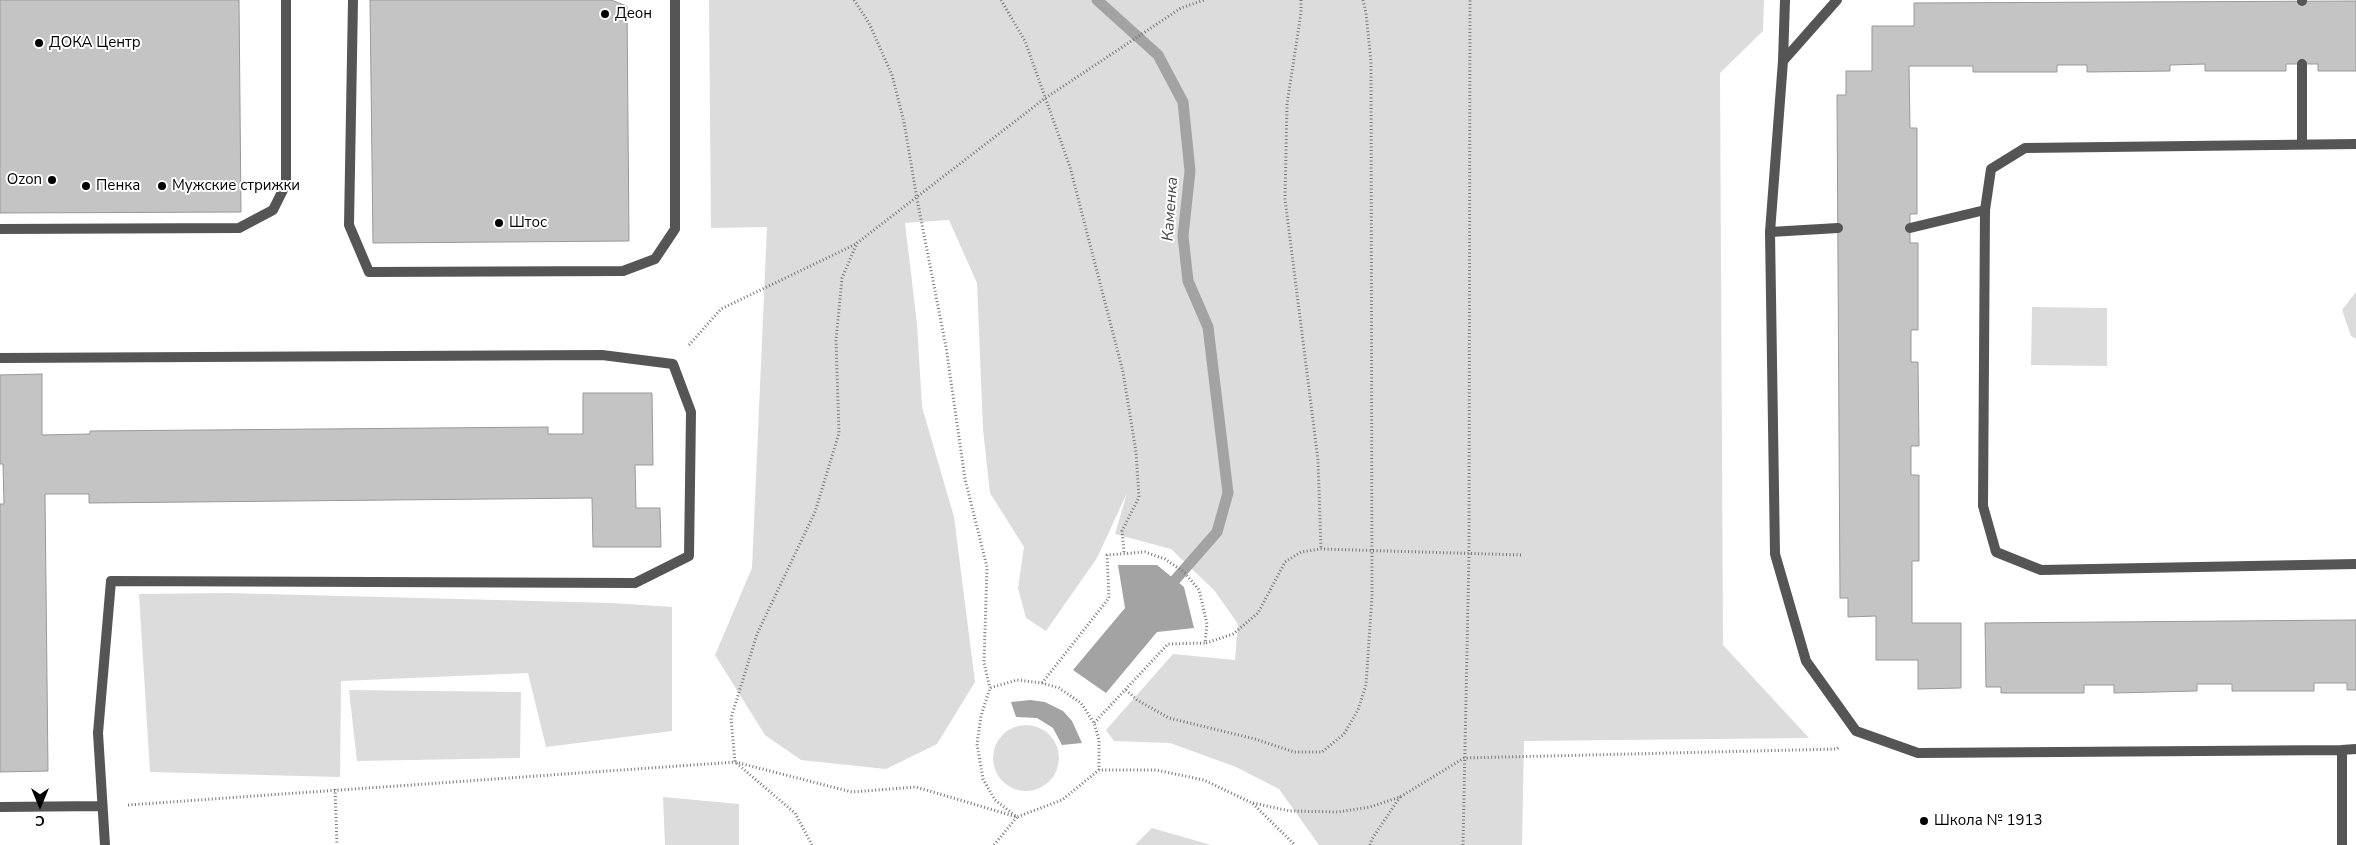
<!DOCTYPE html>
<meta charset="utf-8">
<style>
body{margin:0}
#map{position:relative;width:2356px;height:845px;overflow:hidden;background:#fff;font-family:"Nunito Sans",sans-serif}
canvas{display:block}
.north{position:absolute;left:15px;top:780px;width:50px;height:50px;-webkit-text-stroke:4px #fff;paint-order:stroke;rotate:180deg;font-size:14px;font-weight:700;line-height:20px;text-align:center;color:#000}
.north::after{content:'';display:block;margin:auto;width:18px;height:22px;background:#000;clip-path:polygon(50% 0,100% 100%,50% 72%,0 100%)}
</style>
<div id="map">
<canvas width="2356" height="845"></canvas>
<div class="north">С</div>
</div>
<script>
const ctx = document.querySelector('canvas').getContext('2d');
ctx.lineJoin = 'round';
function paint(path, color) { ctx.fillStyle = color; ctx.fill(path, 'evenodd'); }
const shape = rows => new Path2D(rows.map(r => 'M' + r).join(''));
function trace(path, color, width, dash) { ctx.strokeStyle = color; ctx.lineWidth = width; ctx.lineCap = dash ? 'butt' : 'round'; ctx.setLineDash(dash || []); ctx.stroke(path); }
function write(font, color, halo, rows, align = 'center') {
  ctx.font = font + ' "Nunito Sans",sans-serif'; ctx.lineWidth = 4; ctx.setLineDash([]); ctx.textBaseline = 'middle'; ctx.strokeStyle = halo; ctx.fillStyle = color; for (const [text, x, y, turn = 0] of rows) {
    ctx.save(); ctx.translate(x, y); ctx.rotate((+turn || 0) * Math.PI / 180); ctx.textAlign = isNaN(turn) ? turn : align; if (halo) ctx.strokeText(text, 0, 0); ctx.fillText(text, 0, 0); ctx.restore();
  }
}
const green = shape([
 [709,0,1764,0,1763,31,1720,73,1723,645,1809,738,1524,741,1522,845,1319,845,1279,789,1236,767,1170,743,1114,741,1106,730,1173,654,1235,660,1238,624,1214,590,1171,549,1115,534,1127,493,1097,558,1046,631,1026,618,1018,588,1024,547,990,493,983,429,977,283,949,220,905,223,917,324,922,407,954,517,975,682,937,744,886,769,801,760,765,735,715,655,752,568,767,227,711,228],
 [2356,292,2356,339,2351,336,2342,310],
 [2032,307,2107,308,2107,366,2031,365],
 [228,593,612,603,672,607,672,731,546,747,528,673,341,681,340,777,150,772,139,594],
 [349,690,521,692,520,758,357,761],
 '993 758a33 33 0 1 1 66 0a33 33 0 1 1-66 0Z',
 [663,797,739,804,739,845,665,845],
 [1152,828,1211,845,1135,845]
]);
const water = shape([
 [1118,565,1157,565,1184,587,1194,628,1157,632,1106,693,1073,670,1125,608],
 [1030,700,1045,702,1063,711,1072,721,1082,743,1062,745,1053,728,1037,718,1016,717,1011,702]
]);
const stream = shape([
 [1097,0,1158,55,1183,102,1190,171,1183,236,1188,281,1208,327,1228,493,1217,532,1175,580]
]);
const building = shape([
 [0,0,239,0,241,212,0,213,0,0],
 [370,0,611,0,627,6,629,241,373,243,370,0],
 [2356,1,2356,71,2318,71,2318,64,2286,64,2286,71,2205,71,2205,64,2170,65,2170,71,2087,72,2087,65,2057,65,2057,72,1973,72,1973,66,1909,66,1910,128,1917,128,1917,214,1910,214,1910,243,1918,243,1918,330,1911,330,1911,362,1918,362,1919,446,1911,446,1911,475,1919,475,1919,561,1912,561,1912,623,1961,623,1961,688,1918,689,1918,660,1876,660,1876,616,1848,617,1848,598,1840,598,1837,95,1846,95,1846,71,1872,71,1872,26,1914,26,1914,3,2356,1],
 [42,374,42,435,90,434,90,431,548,427,548,434,583,434,583,393,652,393,653,465,635,465,636,508,660,508,661,547,593,547,592,498,89,503,89,494,45,494,48,771,0,772,0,504,4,504,3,464,0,464,0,375,42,374],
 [2356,620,2356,690,2347,690,2347,683,2314,683,2314,691,2232,691,2232,684,2197,684,2197,691,2114,693,2114,685,2084,685,2084,693,2001,693,2001,687,1986,687,1985,623,2356,620]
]);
const path = shape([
 [854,0,869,23,892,75,904,122,917,199,946,347,965,479,987,567,984,663,990,688],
 [1001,0,1025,41,1070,167,1123,372,1136,452,1139,497,1122,531,1124,552],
 [1301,0,1301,13,1287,104,1285,199,1318,460,1321,549],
 [689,345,721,309,856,244],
 [1206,643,1233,634,1258,613,1285,562,1301,552,1321,549,1522,555],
 [1042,683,1109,598,1107,555,1145,552,1165,559,1184,572,1199,590,1207,624,1205,643,1168,644,1094,723],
 [1126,690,1137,700,1169,718,1255,739,1294,752,1322,752,1344,734,1358,710,1366,685,1372,596,1371,62,1366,13,1363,0],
 [335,789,337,845],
 [1253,803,1290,811,1338,812,1370,807,1400,797,1464,758,1837,749,1839,747],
 [128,805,735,762,852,792,916,787,1017,817,1062,800,1099,770,1156,770,1204,780,1252,803,1295,845],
 [812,845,795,813,735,762,731,718,757,634,815,512,839,433,836,340,842,278,857,243,1044,99,1181,8,1204,0],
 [994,845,1017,817,995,800,983,779,977,744,981,716,990,688,1017,680,1042,683,1059,688,1081,703,1094,723,1099,740,1099,770],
 [1370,845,1372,839,1400,797],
 [1463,845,1469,554,1470,0]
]);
const lane = shape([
 [353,0,349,225,369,272,623,271,655,259,675,229,675,0],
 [1785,0,1783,61,1770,232,1775,554,1806,661,1856,731,1918,753,2342,750],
 [2302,0,2302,1],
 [1783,61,1837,0],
 [2302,64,2302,144],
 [2356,144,2025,148,1991,169,1985,210,1983,506,1996,552,2041,570,2356,564],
 [1910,228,1985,210],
 [0,229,239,228,273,210,286,184,286,0],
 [1770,232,1838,228],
 [0,358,602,355,673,364,691,412,689,556,635,583,111,581,98,733,105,845],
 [0,807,102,806],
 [2342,845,2342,750,2356,749]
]);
const markers = [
 [605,14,5,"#000"],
 [39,43,5,"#000"],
 [52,180,5,"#000"],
 [86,186,5,"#000"],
 [162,186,5,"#000"],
 [499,223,5,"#000"],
 [1924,821,5,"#000"]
];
const poiNames = [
 ["Деон",615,14],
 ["ДОКА Центр",49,43],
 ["Ozon",42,180,"right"],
 ["Пенка",96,186],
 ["Мужские стрижки",172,186],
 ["Штос",509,223],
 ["Школа № 1913",1934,821]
];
const waterNames = [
 ["Каменка",1171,209,-86]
];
paint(green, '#dcdcdc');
paint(water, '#a3a3a3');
trace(stream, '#a3a3a3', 11);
paint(building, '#c4c4c4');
trace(building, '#999', 1);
trace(path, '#777', 3, [1, 2.5]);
trace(lane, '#555', 10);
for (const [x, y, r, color] of markers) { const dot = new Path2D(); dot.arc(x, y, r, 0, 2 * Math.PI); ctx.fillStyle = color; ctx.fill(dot); trace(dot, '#fff', 2); }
write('15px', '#000', '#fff', poiNames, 'left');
write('italic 16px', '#444', '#fff', waterNames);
</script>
